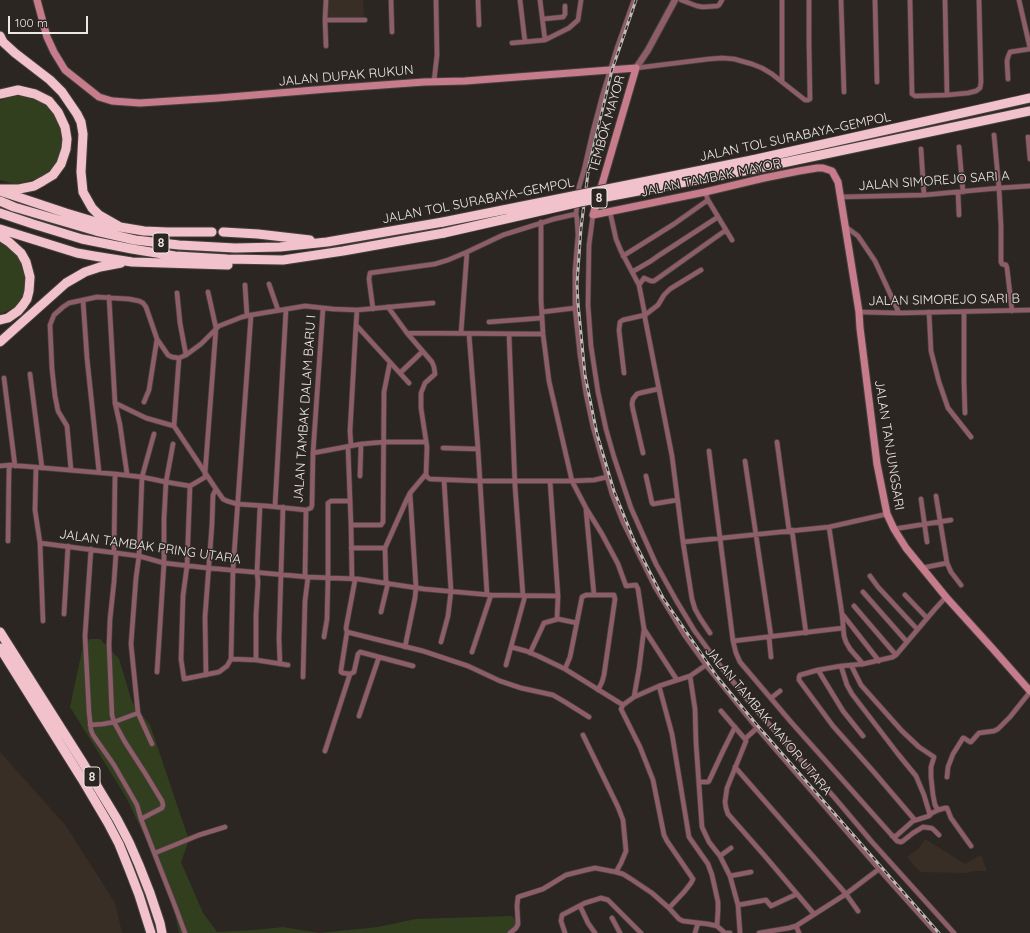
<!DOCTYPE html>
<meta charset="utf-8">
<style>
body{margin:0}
#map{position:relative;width:1030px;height:933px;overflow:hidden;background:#2c2622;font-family:Quicksand,sans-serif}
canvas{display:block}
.scale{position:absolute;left:8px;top:16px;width:80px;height:18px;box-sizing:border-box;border:2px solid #ebe7e4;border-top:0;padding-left:5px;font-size:12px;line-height:14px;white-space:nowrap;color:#ebe7e4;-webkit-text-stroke:3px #2c2622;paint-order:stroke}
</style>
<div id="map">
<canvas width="1030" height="933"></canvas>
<div class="scale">100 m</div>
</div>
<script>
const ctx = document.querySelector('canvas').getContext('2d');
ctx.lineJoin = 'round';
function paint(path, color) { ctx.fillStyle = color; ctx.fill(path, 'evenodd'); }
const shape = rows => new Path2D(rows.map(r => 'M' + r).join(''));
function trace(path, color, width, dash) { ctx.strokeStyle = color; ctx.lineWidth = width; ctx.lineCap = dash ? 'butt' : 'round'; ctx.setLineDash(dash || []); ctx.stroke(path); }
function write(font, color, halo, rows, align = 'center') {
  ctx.font = font + ' Quicksand,sans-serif'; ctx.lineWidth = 3; ctx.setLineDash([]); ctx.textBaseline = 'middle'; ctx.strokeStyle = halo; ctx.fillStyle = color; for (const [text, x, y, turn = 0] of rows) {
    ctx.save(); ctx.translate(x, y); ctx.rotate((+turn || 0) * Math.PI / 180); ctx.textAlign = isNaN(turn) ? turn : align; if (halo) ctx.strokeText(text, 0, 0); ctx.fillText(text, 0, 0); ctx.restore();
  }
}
const built = shape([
 [327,0,363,0,364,19,327,20],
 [0,752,66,826,115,903,122,933,0,933],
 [925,839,965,864,981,855,987,871,974,871,965,873,920,872,907,857,918,849]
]);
const green = shape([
 [20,95,34,96,48,103,63,128,64,142,60,157,52,168,40,178,16,184,0,180,0,101,5,98],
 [0,239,20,255,28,282,23,297,14,308,0,314],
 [90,639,100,639,119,659,132,702,150,725,189,840,181,862,203,913,217,932,254,930,283,927,319,933,378,927,416,919,512,916,519,926,512,933,179,933,175,914,155,858,126,797,70,707,82,651]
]);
const minor = shape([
 [391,0,392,32],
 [478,0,479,25],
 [520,0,525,42],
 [540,0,545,40],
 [634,0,617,48,602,97,593,131,584,170,579,187,576,214,577,219,578,235,575,271,575,308,580,355,586,394,593,427,612,494,623,522,655,587,685,636,706,665,757,728,885,876,936,933],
 [681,0,697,6,703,7,717,6,719,5,722,0],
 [782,0,782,82],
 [841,0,844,92],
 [875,0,877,82],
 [910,0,912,94,915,96,947,95,968,93,976,91,980,88,981,82,979,0],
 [945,0,947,95],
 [1019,0,1030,48],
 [543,19,563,17,565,14,565,6],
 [325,20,365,20],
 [512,43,545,40,569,28,578,20,581,0],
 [326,46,325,20,326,0],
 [636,68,709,59,722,58,734,59,752,64,762,68,772,74,805,100,808,100,810,99,809,43,809,0],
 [1008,79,1007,61,1008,57,1010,52,1030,49],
 [434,81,437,55,436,0],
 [994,135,999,188,1001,226,1001,262,1002,264,1006,265,1007,268,1012,311],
 [1028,137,1030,159],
 [959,147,963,192],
 [921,149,924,195],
 [705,192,708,200,732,240],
 [958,192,959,215],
 [840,197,924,195,999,188,1030,186],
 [610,212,616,239,621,251,639,285,645,315,658,305,664,295,670,289,701,270],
 [593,215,589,245,588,305,591,346,598,392,606,429,614,457,631,508,656,564,676,600,694,630,718,663,751,704,834,797,872,842,954,933],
 [541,222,541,300,543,334,549,381,572,481,586,508,602,534,618,564,626,586,636,585,638,589,644,629,639,669,634,697],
 [846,227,858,236,875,261,899,313],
 [623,256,674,224,708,200],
 [632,272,651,261,658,256,718,217],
 [269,284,278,310],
 [245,285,247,316],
 [639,285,644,278,651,281,654,281,726,230],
 [177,293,180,323,186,355],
 [109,297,115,403,120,425,127,474],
 [388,307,407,333,432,362,434,367,435,374,425,383,421,393,421,408,427,447,426,474],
 [373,309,369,279,370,273,435,264,448,260,467,252,503,235,554,219,576,214],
 [357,310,356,325,409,383],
 [542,312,575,308],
 [859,312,899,313,1030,310],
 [929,312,931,351,939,382,948,408,971,437],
 [964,312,964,382,965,413],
 [489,322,542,318],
 [407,333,543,334],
 [461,333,467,252],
 [469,334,478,449,487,594],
 [509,334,515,486,523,596],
 [157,339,168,355,172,357,179,358,186,355,201,344,219,326,242,317,251,315,305,306,333,309,357,310,433,303],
 [400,373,422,352],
 [624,373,619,330,620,322,623,320,645,315,645,318,672,456,683,542,692,599,695,609,700,618,710,633],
 [30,374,42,468],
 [4,378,15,466],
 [115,403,146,418,174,426,216,489,223,499,227,501,237,504,267,506,306,510],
 [174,426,179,358],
 [777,442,789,530],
 [351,446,350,431,356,325],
 [348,447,351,525,352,579],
 [443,448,478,449],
 [709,451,733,641,736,653,740,662,791,722,897,841,901,842,903,841,913,833,923,827,931,828,933,829,939,835],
 [313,453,361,444,384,442,426,442],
 [643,453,633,410,632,404,633,399,637,394,640,393,658,389],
 [745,461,771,636],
 [0,466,10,465],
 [36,467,35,510,40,543,43,621],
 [71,470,67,426,58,411,55,396,52,369,50,325,54,315,63,307,69,303,83,300],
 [99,472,87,358,83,300,97,297,129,299,139,301,143,303,146,307,157,339,149,390,144,402],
 [205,474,216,328,208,292],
 [426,474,427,477,430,479,479,481,572,481,594,480,607,477],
 [207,476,190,486,187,566,183,596,181,659,184,679,219,672,227,666,231,659,256,660,288,665],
 [360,476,361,444],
 [646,476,652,503,653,504,677,500],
 [550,481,558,596,557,618,558,619],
 [936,496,947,563,951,572,961,585],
 [921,499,927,542],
 [275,506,286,309],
 [306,510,311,508,312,505,313,453,323,308],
 [586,510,594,595],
 [351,525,381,525,383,522,384,392,390,362],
 [829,527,842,614,844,636,846,642,850,649,863,664],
 [894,529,951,520],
 [792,530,806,633],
 [8,541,9,470,10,465,115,474],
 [683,542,829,527,887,514],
 [40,543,139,556,164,563,208,568,308,577,358,579,424,589,491,595,558,596],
 [351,548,385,548],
 [91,549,85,636,89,712,91,730,93,735,114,765,137,805,141,819,175,906,185,933],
 [114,552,115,474,142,477,166,482,190,486],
 [116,553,114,582,110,619,109,645,112,715,114,722,125,742,145,773,162,801,163,805,162,808,141,819],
 [922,568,947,563],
 [870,576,878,587,917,629],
 [305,577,306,510],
 [355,580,346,628,347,632,423,651,468,666,500,681,521,688,553,695,565,702,589,717],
 [386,583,385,548,407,499,410,493,426,474],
 [863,592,907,642],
 [905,595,927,618],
 [854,606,896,655],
 [381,612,388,583],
 [64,614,68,546],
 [843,615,879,661],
 [644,629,677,680],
 [347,632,341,670,341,672,343,673,350,674,354,672,358,654,360,652,413,666],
 [324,637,327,619,328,578,328,503,331,501,350,501],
 [769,637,771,657],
 [733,641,843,628],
 [441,642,448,616,451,591,444,480],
 [405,647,415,598,416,587,410,493],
 [511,647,526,651,538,656,565,669,623,705],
 [472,652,491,595],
 [530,653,544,623,558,619,577,623],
 [231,659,233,570,251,315],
 [256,660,256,615,258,582,257,572,260,506],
 [280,664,279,639,283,507],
 [506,665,525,596],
 [851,665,861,685,869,694,902,731,919,747,934,757,931,767,931,777,933,795,935,805,938,810,945,808,947,808,951,818,971,846],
 [841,666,847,685,852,694,898,754,916,776,924,795,930,815],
 [565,669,570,657,582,597,586,595,614,595,615,599,604,675,602,682,598,690],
 [818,670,843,711,863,736],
 [157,672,164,563,164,519,166,482,173,444],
 [206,675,205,617,212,524,213,495,216,489],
 [690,676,695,709,696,743,702,827,709,842,720,856,730,876,738,905,740,933],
 [303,677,305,601,308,577],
 [659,686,672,734,689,837,708,864,712,875,718,902,718,910,717,926],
 [771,698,780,691],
 [623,705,621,709,640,747,653,780,664,835,667,841,693,879,691,883,684,892,669,908],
 [623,705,634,697,659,686,690,676,706,665],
 [721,711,745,739,746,741,727,788,725,802,726,808,728,814,764,855,814,914],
 [359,716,379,657],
 [90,725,103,724,114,722,138,713],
 [583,735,618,807,623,820,626,851,621,863,616,872],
 [745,739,757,728],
 [152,744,138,713,131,644,136,578,139,556,142,477,154,434],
 [325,751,350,674],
 [735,767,846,894,858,911],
 [947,777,948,767,953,754,963,738,964,738,970,742,971,742,979,733,994,731,998,729,1010,717,1030,692],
 [699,782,708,782,709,781,723,751,735,727],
 [913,821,929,816,932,813,938,810],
 [892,836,896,836,913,821,914,819,873,771,833,726,799,680,799,677,800,675,818,670,841,666,863,664,893,657,896,655,935,609,946,597],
 [155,853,199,835,225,827],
 [720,856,731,848],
 [730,876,751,872],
 [738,905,766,900,771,906,797,894],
 [580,906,588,923,595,933],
 [612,918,620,933],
 [796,926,799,933],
 [510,933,516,928,518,924,517,906,518,897,543,889,566,875,586,870,595,868,616,872,623,874,631,879,652,893,669,908,679,919,683,921,708,924,717,926,725,933,730,933],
 [565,933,561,921,562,915,585,903,601,898,608,900,641,933],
 [695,933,698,923],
 [759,933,789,928,796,926,846,894,879,869]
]);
const tertiary = shape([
 [636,68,648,50,675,0]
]);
const secondary = shape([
 [37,0,47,37,54,52,65,70,99,97,112,101,140,103,218,98,327,89,424,82,465,81,636,68,593,215,705,192,764,178,799,171,817,168,823,168,832,171,838,182,851,262,859,312,860,328,877,464,887,514,894,529,906,548,946,597,993,649,1030,691]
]);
const motorway = shape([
 [0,36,3,42,15,53,50,80,62,92,77,114,81,122,83,134,81,172,83,192,92,208,99,215,120,227],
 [0,94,18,90,35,94,49,101,58,112,65,127,67,139,66,149,61,164,53,175,43,181,34,186,19,189,1,189],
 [752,160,1030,98],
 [754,169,1030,111],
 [0,191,66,213,96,222,120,227,144,231,167,232,212,232],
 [0,201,14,207,96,231,135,240,179,245,235,248,280,247,327,242,443,222],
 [0,213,33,224,82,239,132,249,175,256,227,259,283,260,343,251,444,233],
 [0,229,77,253,94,256,132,262,228,265],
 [223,232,258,234,310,240],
 [0,236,9,242,21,253,26,262,30,277,29,291,27,299,23,305,18,311,8,318,0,320],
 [0,342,66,283,85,272,100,267,121,263],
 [0,632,83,763,117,819,129,842,139,865,150,893,160,923,162,933],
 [0,648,82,779,108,823,119,844,129,869,139,895,151,933]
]);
const rail = shape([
 [636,0,612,70,589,165,581,228,577,284,578,303,585,375,597,434,614,491,635,543,663,598,718,678,757,725,939,933]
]);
const motorwayBridge = shape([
 [443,222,752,160],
 [444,233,580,202,754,169]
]);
const shields = [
 [599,198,16],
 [161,243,16],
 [92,777,16]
];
const shieldNames = [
 ["8",599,198],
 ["8",161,243],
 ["8",92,777]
];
const streetNames = [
 ["JALAN DUPAK RUKUN",346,76,-5],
 ["TEMBOK MAYOR",607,124,-74],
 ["JALAN TOL SURABAYA–GEMPOL",795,137,-12],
 ["JALAN TAMBAK MAYOR",711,178,-12],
 ["JALAN SIMOREJO SARI A",934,181,-4],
 ["JALAN TOL SURABAYA–GEMPOL",478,201,-11],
 ["JALAN SIMOREJO SARI B",944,300,-1],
 ["JALAN TAMBAK DALAM BARU I",305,409,-86],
 ["JALAN TANJUNGSARI",889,445,81],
 ["JALAN TAMBAK PRING UTARA",150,547,8],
 ["JALAN TAMBAK MAYOR UTARA",768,721,50]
];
paint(built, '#392e26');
paint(green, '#313f1f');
trace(minor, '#47413d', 6);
trace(tertiary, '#47413d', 8);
trace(secondary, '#47413d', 9);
trace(motorway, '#47413d', 11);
trace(minor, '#8d5e68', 4.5);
trace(tertiary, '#8d5e68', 6);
trace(secondary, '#c77c8c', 7);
trace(motorway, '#f2c2ca', 9);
trace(rail, '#beb9b6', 3);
trace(rail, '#2c2622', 1.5, [4.5]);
trace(motorwayBridge, '#47413d', 11, []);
trace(motorwayBridge, '#f2c2ca', 9);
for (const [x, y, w] of shields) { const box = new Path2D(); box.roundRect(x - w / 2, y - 10, w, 20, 3); ctx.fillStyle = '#2c2622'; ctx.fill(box); trace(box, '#ebe7e4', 1); }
write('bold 12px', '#ebe7e4', null, shieldNames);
write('13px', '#ebe7e4', '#2c2622', streetNames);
</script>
